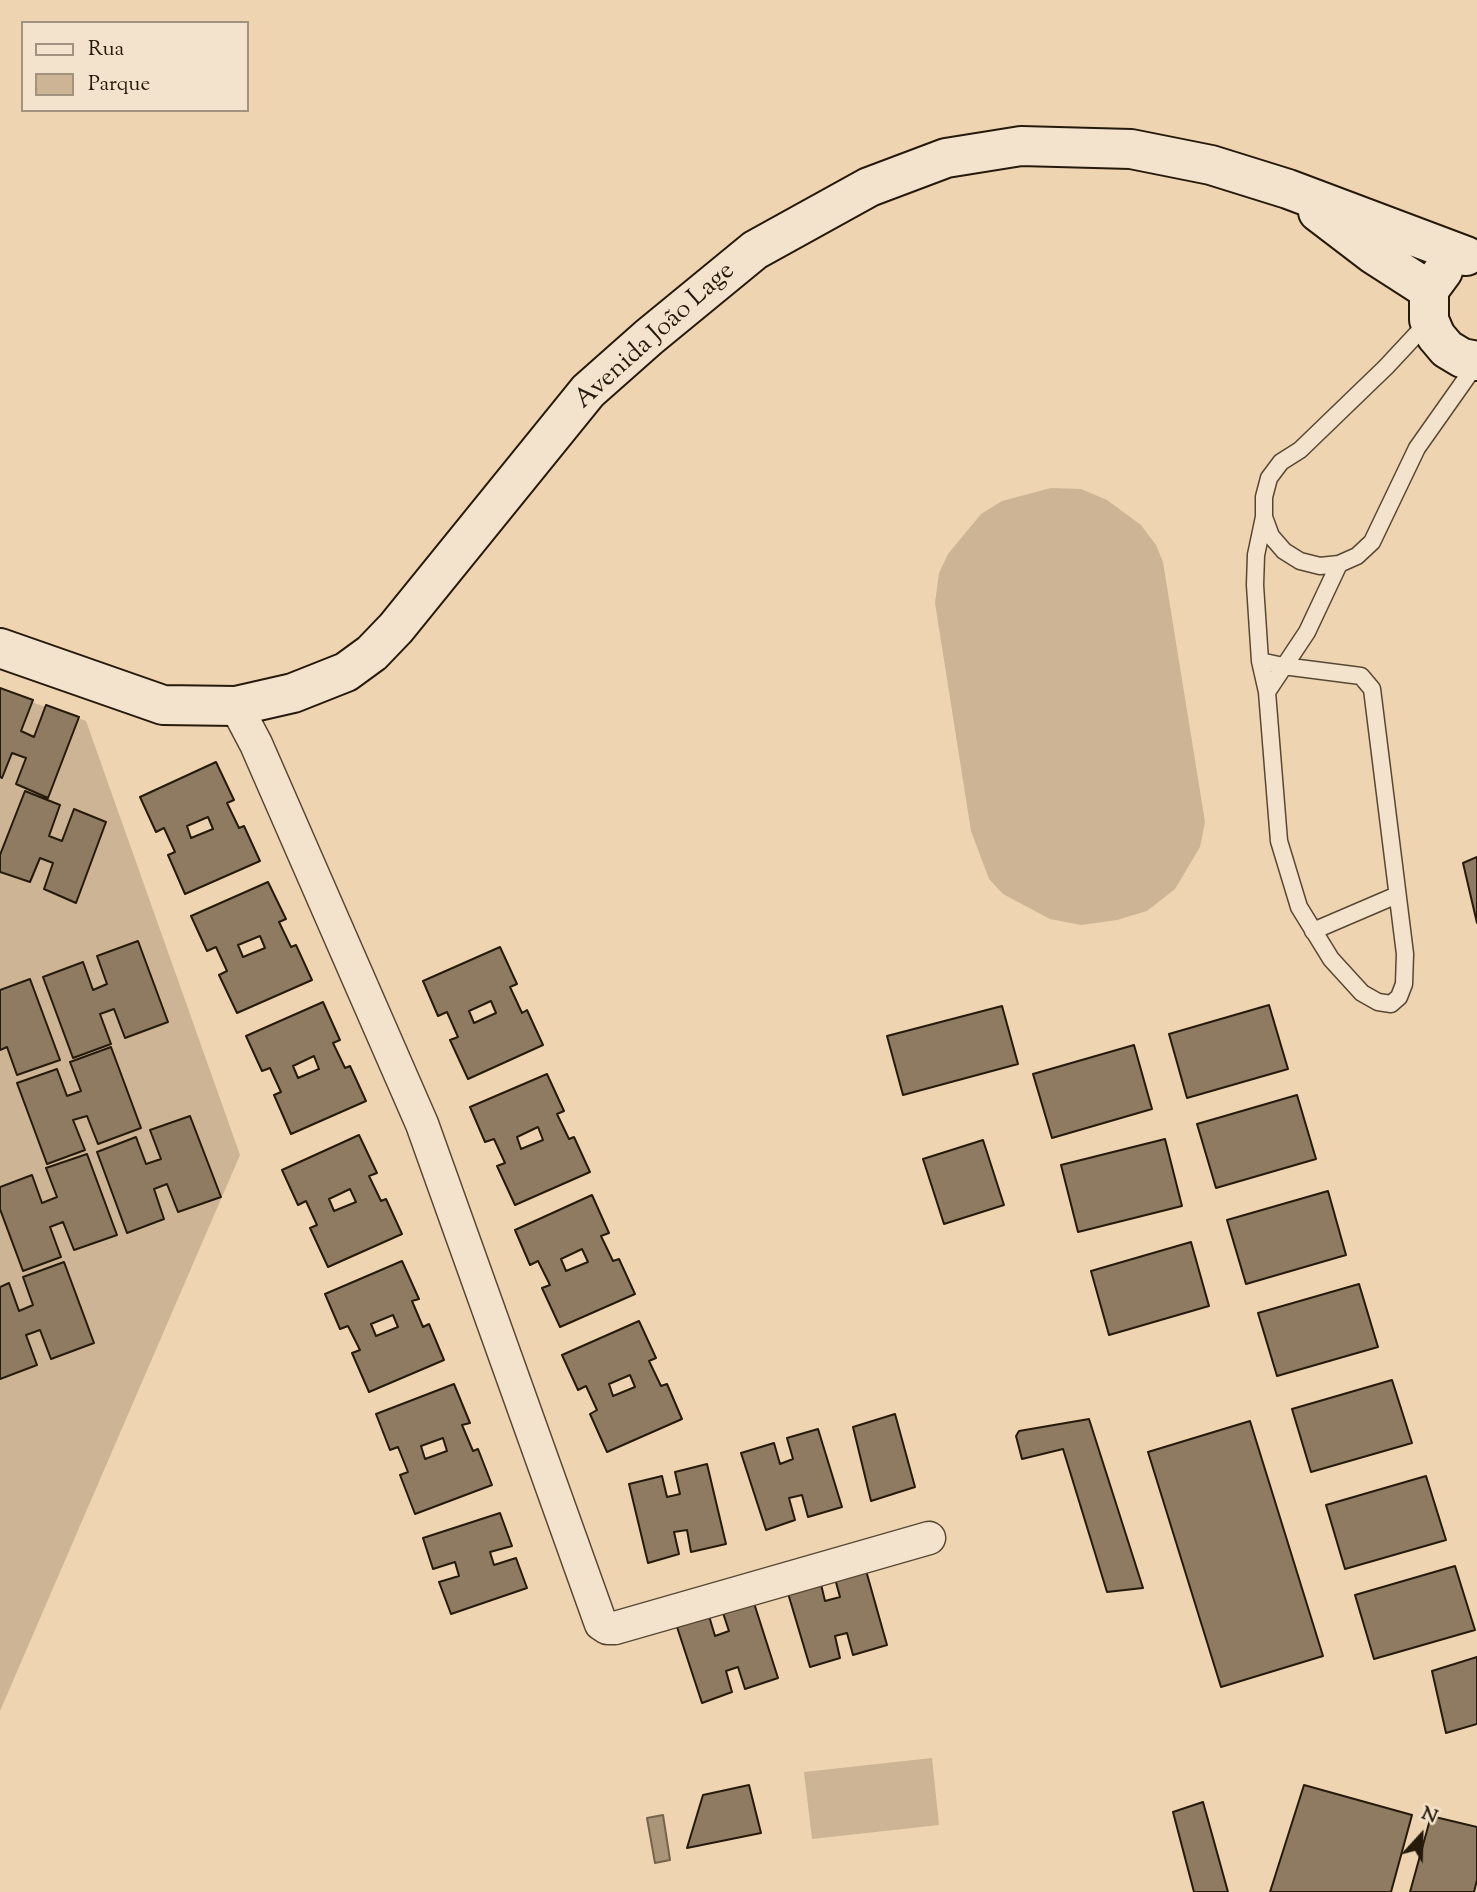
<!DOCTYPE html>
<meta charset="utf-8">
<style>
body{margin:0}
#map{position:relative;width:1477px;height:1892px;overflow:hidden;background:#eed4b0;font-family:"Sorts Mill Goudy",serif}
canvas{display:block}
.legend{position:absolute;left:21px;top:21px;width:228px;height:91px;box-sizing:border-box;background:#f4e3cc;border:2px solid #a1937f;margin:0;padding:9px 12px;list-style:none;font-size:21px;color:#251a0b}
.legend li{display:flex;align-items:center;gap:14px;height:35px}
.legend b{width:35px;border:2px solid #a1937f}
.north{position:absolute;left:1386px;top:1801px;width:70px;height:70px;-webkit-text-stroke:5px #f4e3cc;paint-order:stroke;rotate:22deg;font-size:19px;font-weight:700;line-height:28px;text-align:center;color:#251a0b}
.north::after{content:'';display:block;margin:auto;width:24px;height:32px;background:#251a0b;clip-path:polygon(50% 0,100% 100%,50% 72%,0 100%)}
</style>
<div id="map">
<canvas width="1477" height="1892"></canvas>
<ul class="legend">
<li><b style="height:9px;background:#f4e3cc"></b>Rua</li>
<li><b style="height:19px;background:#ccb494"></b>Parque</li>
</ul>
<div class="north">N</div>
</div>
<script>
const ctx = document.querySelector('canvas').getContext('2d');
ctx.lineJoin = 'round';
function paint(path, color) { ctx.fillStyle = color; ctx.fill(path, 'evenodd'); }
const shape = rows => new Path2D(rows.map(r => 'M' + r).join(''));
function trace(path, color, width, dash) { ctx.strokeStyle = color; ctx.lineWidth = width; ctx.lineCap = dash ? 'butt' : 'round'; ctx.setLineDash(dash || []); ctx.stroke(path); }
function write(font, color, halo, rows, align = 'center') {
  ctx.font = font + ' "Sorts Mill Goudy",serif'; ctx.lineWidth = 5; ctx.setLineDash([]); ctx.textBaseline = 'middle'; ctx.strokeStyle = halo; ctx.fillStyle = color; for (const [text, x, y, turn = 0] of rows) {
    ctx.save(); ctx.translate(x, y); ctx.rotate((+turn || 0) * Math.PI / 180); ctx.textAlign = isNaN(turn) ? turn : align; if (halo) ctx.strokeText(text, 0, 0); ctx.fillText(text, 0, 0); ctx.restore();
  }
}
const green = shape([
 [1051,488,1081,489,1107,500,1141,525,1156,545,1163,562,1205,822,1200,847,1175,889,1147,911,1117,920,1081,925,1050,919,1003,894,989,879,971,831,935,603,939,573,948,554,981,514,1002,501],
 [0,691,86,721,240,1155,0,1711],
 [932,1758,939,1825,812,1839,804,1772]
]);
const water = shape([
 [663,1815,670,1860,655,1863,647,1818,663,1815]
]);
const building = shape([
 [0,688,33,700,21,731,34,737,46,705,79,717,48,798,16,784,26,758,12,753,2,778,0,777,0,688],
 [216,762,234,800,227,803,239,828,244,826,260,861,185,894,168,855,175,852,164,828,156,832,140,797,216,762],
 [208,817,213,829,191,838,187,826,208,817],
 [25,791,60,805,49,836,62,841,74,809,106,822,76,903,44,889,53,863,40,858,30,882,0,872,0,855,25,791],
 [1477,857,1477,923,1463,863,1477,857],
 [268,882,286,919,279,922,291,947,296,945,312,980,237,1013,219,975,227,971,216,947,207,951,191,916,268,882],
 [260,936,265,948,243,957,238,945,260,936],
 [138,941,168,1022,125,1038,114,1009,100,1014,111,1044,73,1058,43,977,83,962,93,990,107,984,97,956,138,941],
 [500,947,517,984,510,987,522,1013,527,1010,543,1045,468,1079,450,1040,458,1037,447,1012,438,1016,423,981,500,947],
 [491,1001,496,1013,474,1023,469,1011,491,1001],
 [30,979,60,1060,17,1075,7,1047,0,1050,0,990,30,979],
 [323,1002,340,1040,333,1043,345,1068,350,1066,366,1101,291,1134,274,1095,281,1092,270,1068,262,1071,246,1036,323,1002],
 [314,1056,319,1069,298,1078,293,1066,314,1056],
 [1269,1005,1288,1069,1187,1098,1169,1034,1269,1005],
 [1002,1006,1018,1064,903,1095,887,1036,1002,1006],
 [1134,1045,1152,1109,1052,1138,1033,1074,1134,1045],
 [111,1047,141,1128,98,1144,87,1116,73,1120,85,1150,47,1164,17,1083,57,1069,67,1096,81,1091,70,1062,111,1047],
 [547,1074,564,1111,557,1114,569,1139,574,1137,590,1172,515,1205,497,1166,505,1163,494,1139,485,1142,470,1107,547,1074],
 [538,1127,543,1140,521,1149,517,1137,538,1127],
 [1297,1095,1316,1159,1216,1188,1197,1124,1297,1095],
 [190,1116,221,1197,178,1212,167,1184,154,1189,164,1219,127,1233,97,1152,136,1137,146,1164,161,1159,150,1130,190,1116],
 [359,1135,377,1173,369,1176,381,1201,386,1199,402,1234,328,1267,310,1228,317,1225,306,1201,298,1205,282,1170,359,1135],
 [350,1189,356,1202,334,1211,329,1199,350,1189],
 [1165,1139,1182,1206,1078,1232,1061,1165,1165,1139],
 [983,1140,1004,1205,944,1224,923,1159,983,1140],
 [87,1154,117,1235,74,1250,63,1222,50,1227,61,1257,23,1271,0,1209,0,1187,32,1175,42,1203,57,1197,46,1168,87,1154],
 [1328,1191,1346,1255,1246,1284,1227,1220,1328,1191],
 [592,1195,609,1233,601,1236,613,1261,619,1259,635,1294,560,1327,542,1288,550,1285,538,1261,530,1265,515,1230,592,1195],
 [582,1249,588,1262,566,1271,561,1259,582,1249],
 [1191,1242,1209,1306,1109,1335,1091,1271,1191,1242],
 [402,1261,419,1299,412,1301,423,1327,429,1324,444,1360,369,1392,352,1353,360,1350,348,1326,340,1329,325,1294,402,1261],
 [393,1315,398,1327,376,1336,371,1324,393,1315],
 [64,1262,94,1343,51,1359,40,1330,26,1335,37,1365,0,1379,0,1287,9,1283,19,1311,33,1305,23,1277,64,1262],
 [1359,1284,1378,1347,1277,1376,1258,1313,1359,1284],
 [639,1321,656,1358,649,1361,661,1386,667,1384,682,1419,607,1452,590,1414,597,1410,586,1386,578,1390,562,1355,639,1321],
 [630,1375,635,1387,613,1396,609,1384,630,1375],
 [1392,1380,1412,1443,1311,1472,1292,1409,1392,1380],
 [454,1384,470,1423,462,1425,473,1451,478,1449,492,1485,415,1514,400,1475,408,1472,398,1447,390,1450,376,1414,454,1384],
 [443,1438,447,1451,425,1459,421,1446,443,1438],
 [895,1414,915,1487,871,1501,853,1427,895,1414],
 [1089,1419,1143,1588,1107,1592,1063,1449,1022,1459,1016,1436,1019,1431,1089,1419],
 [1250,1421,1323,1656,1221,1687,1148,1452,1250,1421],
 [818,1429,842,1507,808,1517,802,1495,789,1498,795,1520,766,1530,741,1453,774,1443,780,1464,793,1459,787,1438,818,1429],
 [707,1464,726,1544,691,1552,687,1530,674,1532,679,1554,648,1563,629,1484,662,1476,667,1497,680,1494,675,1472,707,1464],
 [1426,1476,1446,1540,1345,1569,1326,1505,1426,1476],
 [500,1513,512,1546,490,1552,494,1565,516,1558,527,1588,451,1614,439,1582,459,1576,455,1562,433,1569,423,1538,500,1513],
 [1455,1566,1475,1630,1374,1659,1355,1595,1455,1566],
 [865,1567,887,1645,853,1655,847,1633,835,1636,840,1658,810,1667,787,1590,820,1580,825,1601,840,1597,834,1575,865,1567],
 [753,1600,778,1678,745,1689,738,1667,726,1671,732,1692,702,1703,677,1627,709,1616,715,1636,729,1631,722,1610,753,1600],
 [1477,1657,1477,1724,1446,1733,1432,1671,1477,1657],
 [749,1785,761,1833,687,1848,703,1795,749,1785],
 [1304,1785,1412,1815,1391,1892,1270,1892,1304,1785],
 [1203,1802,1228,1892,1194,1892,1173,1812,1203,1802],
 [1431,1816,1477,1827,1477,1880,1474,1892,1410,1892,1431,1816]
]);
const lane = shape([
 [1428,322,1386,367,1300,450,1281,462,1269,478,1264,497,1264,517,1271,536,1284,551,1300,561,1320,566,1339,564,1357,556,1372,542,1417,448,1477,363],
 [1260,661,1283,666,1361,676,1372,689,1405,954,1404,984,1399,997,1391,1004,1378,1002,1362,993,1331,959,1299,907,1279,841,1267,692,1260,661,1255,585,1256,555,1264,517],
 [1267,692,1307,632,1339,564],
 [1313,931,1397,895]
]);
const street = shape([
 [236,706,256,744,422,1124,601,1624,607,1628,615,1628,929,1538]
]);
const secondary = shape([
 [1318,212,1373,254,1429,290],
 [1443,271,1429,290,1429,320,1436,336,1447,349,1462,358,1477,361],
 [0,648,163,705,236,706,293,693,346,672,372,653,396,628,588,391,649,337,755,250,869,187,946,158,1021,146,1131,149,1211,165,1288,189,1466,256]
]);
const streetNames = [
 ["Avenida João Lage",656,337,-42]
];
paint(green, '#ccb494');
paint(water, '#aa9578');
trace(water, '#75644c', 2);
paint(building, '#8e7b61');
trace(building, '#251a0b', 2);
trace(lane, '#574834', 19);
trace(street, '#574834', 35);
trace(secondary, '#251a0b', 42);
trace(lane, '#f4e3cc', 16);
trace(street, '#f4e3cc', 32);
trace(secondary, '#f4e3cc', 38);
write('26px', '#251a0b', '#f4e3cc', streetNames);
</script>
